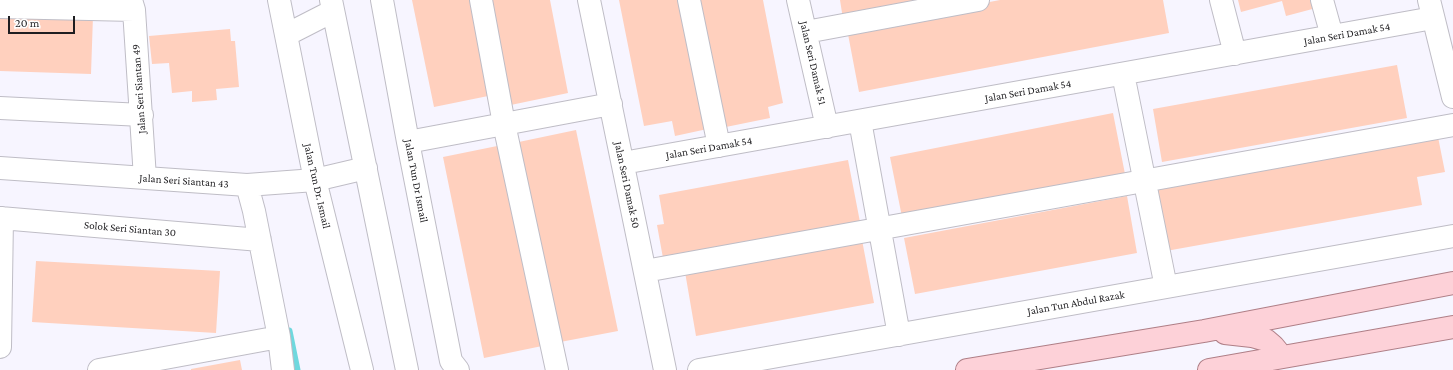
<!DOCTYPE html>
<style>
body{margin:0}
#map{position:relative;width:1453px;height:370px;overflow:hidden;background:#f7f5ff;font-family:"Crimson Pro",serif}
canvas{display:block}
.scale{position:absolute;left:8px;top:16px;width:67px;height:18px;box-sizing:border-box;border:2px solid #1f1e21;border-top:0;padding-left:5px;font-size:12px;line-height:14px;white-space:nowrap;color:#1f1e21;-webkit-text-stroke:3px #fff;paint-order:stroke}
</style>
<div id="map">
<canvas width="1453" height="370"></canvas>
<div class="scale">20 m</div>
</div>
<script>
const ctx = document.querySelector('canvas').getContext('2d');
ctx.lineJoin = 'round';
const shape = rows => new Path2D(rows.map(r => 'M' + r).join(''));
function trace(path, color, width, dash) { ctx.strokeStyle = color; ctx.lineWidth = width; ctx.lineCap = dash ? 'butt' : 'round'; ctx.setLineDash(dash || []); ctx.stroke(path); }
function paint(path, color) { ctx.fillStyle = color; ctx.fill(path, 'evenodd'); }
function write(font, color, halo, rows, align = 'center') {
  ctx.font = font + ' "Crimson Pro",serif'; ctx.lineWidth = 4; ctx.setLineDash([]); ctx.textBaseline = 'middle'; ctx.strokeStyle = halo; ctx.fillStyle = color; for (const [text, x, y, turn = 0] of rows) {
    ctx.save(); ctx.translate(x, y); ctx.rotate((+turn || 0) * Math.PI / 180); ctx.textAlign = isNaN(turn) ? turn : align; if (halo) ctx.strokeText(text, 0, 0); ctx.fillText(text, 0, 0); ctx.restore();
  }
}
const stream = shape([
 [289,331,297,370]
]);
const building = shape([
 [412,0,473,0,493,95,434,107],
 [485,0,550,0,568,93,506,106],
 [619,0,686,0,712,128,675,136,672,121,644,126],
 [696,0,763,0,783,103,768,107,770,118,721,128],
 [840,0,947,0,843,19],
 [1000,0,1163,0,1169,33,859,92,847,29],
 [1238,0,1318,0,1320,7,1286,16,1282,1,1241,12],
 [0,13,93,16,91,74,0,71],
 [230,29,231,41,235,41,239,87,216,89,217,100,192,102,192,91,172,93,169,63,152,64,149,36],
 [1397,65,1407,118,1162,162,1153,109],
 [1113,113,1125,174,902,217,890,157],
 [576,130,618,331,555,343,514,143],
 [1438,137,1445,172,1417,177,1422,205,1166,251,1154,189],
 [507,144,547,345,484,358,443,157],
 [848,160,860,222,663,258,657,225,664,224,659,195],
 [1127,196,1137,253,915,294,904,238],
 [862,240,874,303,696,336,685,272],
 [36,261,220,271,216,333,32,322],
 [240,360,242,370,191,370,191,369]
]);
const minor = shape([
 [131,0,134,10,145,178],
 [279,0,315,180,362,370],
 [331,0,407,370],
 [382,0,408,142,451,361,458,370],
 [481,0,504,124,557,370],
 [589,0,665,370],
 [689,0,719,146],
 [798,0,827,127],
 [1221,0,1235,54],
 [1322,0,1332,36],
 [1429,0,1453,97],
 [0,7,134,10],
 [806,32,978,0],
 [286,35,333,11],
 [1123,74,1166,287],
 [0,108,142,115],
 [860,121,899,335],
 [408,142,611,104],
 [623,163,1433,18],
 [0,168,247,185,315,180,366,168],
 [247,185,254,211,279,337,283,370],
 [0,218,260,240],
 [645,271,1453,125],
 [0,347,2,218],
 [99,370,279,337],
 [699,370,1453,236]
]);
const major = shape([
 [1225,333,1252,336,1266,340,1273,346,1282,357],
 [967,370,1204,331,1453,283],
 [1209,370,1453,327]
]);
const streetNames = [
 ["Jalan Seri Damak 54",1347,34,-10],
 ["Jalan Seri Damak 51",813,63,77],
 ["Jalan Seri Siantan 49",139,89,-94],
 ["Jalan Seri Damak 54",1028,91,-10],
 ["Jalan Seri Damak 54",709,148,-10],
 ["Jalan Seri Siantan 43",184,181,4],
 ["Jalan Tun Dr Ismail",416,181,79],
 ["Jalan Seri Damak 50",627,185,78],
 ["Jalan Tun Dr. Ismail",317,186,77],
 ["Solok Seri Siantan 30",130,229,5],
 ["Jalan Tun Abdul Razak",1076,303,-10]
];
trace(stream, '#6fd8de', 7);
paint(building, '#ffd0be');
trace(minor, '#bfbdc6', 24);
trace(major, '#af7f87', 24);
trace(minor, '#fff', 22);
trace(major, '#fdd1d8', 22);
write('11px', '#1f1e21', '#fff', streetNames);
</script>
